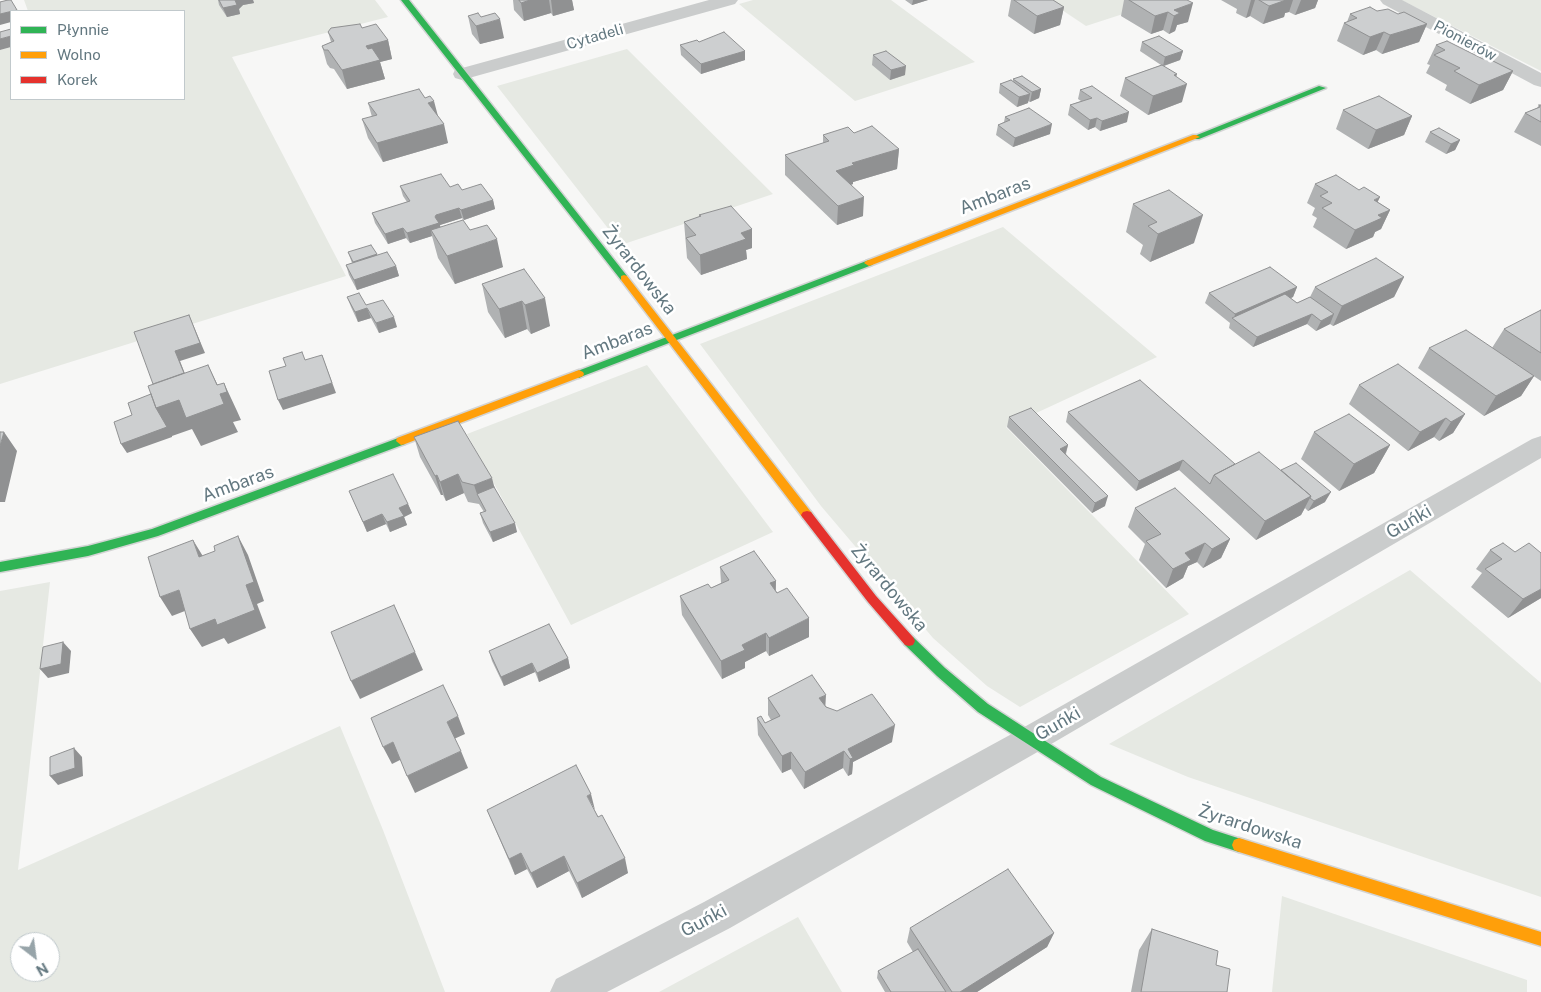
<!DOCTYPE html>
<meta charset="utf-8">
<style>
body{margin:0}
#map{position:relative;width:1541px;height:992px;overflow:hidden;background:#f7f7f6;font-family:"Public Sans",sans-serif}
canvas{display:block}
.legend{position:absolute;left:10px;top:10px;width:175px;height:90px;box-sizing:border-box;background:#fff;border:1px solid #c1c9cc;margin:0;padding:6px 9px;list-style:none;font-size:15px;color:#637880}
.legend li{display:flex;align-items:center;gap:10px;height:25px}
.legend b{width:25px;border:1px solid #c1c9cc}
.north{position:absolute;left:10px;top:932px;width:50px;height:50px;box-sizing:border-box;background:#fff;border:1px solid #c1c9cc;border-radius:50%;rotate:150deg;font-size:14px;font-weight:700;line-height:20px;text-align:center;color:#637880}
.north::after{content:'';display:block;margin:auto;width:18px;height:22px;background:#97a4a9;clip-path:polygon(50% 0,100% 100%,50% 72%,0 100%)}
</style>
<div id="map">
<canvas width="1541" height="992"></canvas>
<ul class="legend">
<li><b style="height:6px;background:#30b455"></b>Płynnie</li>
<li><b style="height:6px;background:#ff9f0a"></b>Wolno</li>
<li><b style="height:6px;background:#e5322d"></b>Korek</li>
</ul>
<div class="north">N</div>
</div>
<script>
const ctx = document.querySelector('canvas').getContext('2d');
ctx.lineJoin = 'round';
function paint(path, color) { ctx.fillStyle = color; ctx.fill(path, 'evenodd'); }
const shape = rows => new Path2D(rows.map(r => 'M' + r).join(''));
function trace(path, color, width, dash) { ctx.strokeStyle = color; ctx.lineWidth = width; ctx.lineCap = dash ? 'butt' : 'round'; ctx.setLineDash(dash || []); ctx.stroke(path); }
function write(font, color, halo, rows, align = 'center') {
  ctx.font = font + ' "Public Sans",sans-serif'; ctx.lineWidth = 5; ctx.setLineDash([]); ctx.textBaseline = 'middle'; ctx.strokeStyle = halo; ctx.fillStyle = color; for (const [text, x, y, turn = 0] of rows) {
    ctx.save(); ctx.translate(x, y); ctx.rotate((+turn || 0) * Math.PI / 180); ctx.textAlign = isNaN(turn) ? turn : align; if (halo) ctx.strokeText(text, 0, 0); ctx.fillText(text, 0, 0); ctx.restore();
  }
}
const green = shape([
 [24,0,375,0,388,17,232,57,346,276,0,384,0,50,11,47,11,99,184,99,184,11,28,11],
 [753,0,891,0,975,62,855,101,739,4],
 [1047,0,1166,0,1086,26],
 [1401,0,1541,0,1541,71],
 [627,49,773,194,621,245,497,86],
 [1003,227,1157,357,1006,427,1189,614,1020,707,987,686,933,638,821,506,700,344],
 [647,365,773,532,571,625,467,434],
 [1410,570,1541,683,1541,897,1188,777,1109,744],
 [50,582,18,870,340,726,383,830,445,992,0,992,0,591],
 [20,942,50,942,50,972,20,972],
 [1282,896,1527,980,1527,992,1272,992],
 [798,917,842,992,659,992]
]);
const street = shape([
 [709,0,738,0,735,4,469,78,462,80,455,78,453,74,455,70,709,0],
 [1380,0,1402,0,1541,73,1541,87,1534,85,1383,4,1380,0],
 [1541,436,1541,458,1041,750,730,928,607,992,550,992,556,979,704,902,1019,730,1532,439,1541,436]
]);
const fast = shape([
 [401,0,409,0,627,276,627,280,621,280,401,0],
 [1319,86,1326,88,1199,139,1196,139,1192,137,1319,86],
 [869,260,874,263,872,265,583,376,579,378,574,374,575,372,869,260],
 [401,437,405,438,406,441,405,444,158,536,88,556,0,572,0,562,88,546,152,529,401,437],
 [909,636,913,637,945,668,988,704,1101,777,1213,830,1244,840,1246,845,1244,850,1239,852,1205,841,1091,785,978,712,937,676,905,645,903,641,905,637,909,636]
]);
const slow = shape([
 [1193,135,1196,135,1200,137,872,265,869,266,864,263,866,261,1193,135],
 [624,275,627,276,811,512,813,515,811,518,803,518,621,280,621,276,624,275],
 [579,370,583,372,584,374,583,376,405,444,401,445,396,441,397,438,579,370],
 [1239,838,1541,932,1541,946,1239,852,1234,850,1232,845,1234,840,1239,838]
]);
const jam = shape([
 [807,511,811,512,876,596,913,637,915,641,913,645,909,646,905,645,868,602,803,518,801,515,803,512,807,511]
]);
const wall = shape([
 [218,0,253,0,254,3,243,5,239,9,240,14,227,17,219,5],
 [513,0,572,0,574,10,553,16,551,13,524,21,514,10],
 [905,0,928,0,912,5],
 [1011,0,1053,0,1064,7,1060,25,1034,34,1008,16],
 [1124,0,1187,0,1188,22,1177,25,1175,31,1169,34,1163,30,1151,34,1121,16],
 [1221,0,1318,0,1315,8,1295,15,1289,12,1285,13,1284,17,1263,24,1250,16,1246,18,1236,13,1237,9],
 [1377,11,1398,14,1427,24,1419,42,1382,54,1376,50,1363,55,1337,41,1344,23,1347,22,1350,14],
 [468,16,481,17,504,38,480,44,472,34],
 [362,28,388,40,392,59,380,62,385,79,347,89,334,69,330,68,327,64,322,46,331,42,328,32],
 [699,42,745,51,745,60,701,74,681,55,680,45],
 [1142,42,1183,51,1180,60,1164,66,1176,77,1182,102,1148,115,1120,96,1125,78,1161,65,1140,51],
 [1436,45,1483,59,1513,71,1503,90,1470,104,1445,90,1447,85,1426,73,1430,65,1427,64],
 [873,55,905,75,890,80,872,65],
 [1022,76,1041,89,1039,98,1030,102,1028,101,1028,103,1017,107,999,93,1000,84,1011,80,1013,81,1013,79],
 [1080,90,1127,122,1100,131,1095,127,1088,130,1068,115,1070,105,1081,101,1078,99],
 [368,103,437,116,448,143,383,162,368,138,362,119,372,117],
 [1539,105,1541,105,1541,146,1514,132,1525,113,1537,108],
 [1343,110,1412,116,1404,135,1368,149,1336,129],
 [1005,117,1050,134,1013,147,996,135,998,125,1004,122],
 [1430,132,1460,140,1455,150,1446,154,1425,142],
 [854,133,899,149,897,169,853,182,853,184,851,185,863,216,837,225,785,175,785,155,823,143,823,135],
 [1315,184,1378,202,1390,210,1381,229,1375,232,1373,237,1346,249,1313,227,1317,218,1312,215,1315,208,1307,203],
 [400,186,450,187,493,200,495,209,464,220,462,218,440,225,440,227,470,230,503,267,455,284,438,258,432,236,410,243,406,238,388,244,375,223,372,213,407,202,403,196],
 [1133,204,1194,243,1150,262,1140,254,1143,245,1126,232],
 [699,215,752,229,752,248,746,250,747,259,701,275,687,258,684,222,700,217],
 [348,252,377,255,396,266,399,276,357,290,349,275,346,265,352,263],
 [524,269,550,326,531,334,527,329,505,338,488,312,482,284],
 [1404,277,1394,297,1333,326,1330,324,1316,331,1307,324,1253,347,1229,328,1230,323,1205,303,1209,293,1297,287,1293,297,1291,298,1297,303,1310,297,1315,287],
 [347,297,366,305,397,327,379,333,371,318,358,322,351,307],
 [1541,310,1541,381,1492,348,1504,329],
 [1429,348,1534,376,1521,396,1484,416,1418,368],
 [1359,385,1465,414,1453,433,1439,441,1434,437,1408,451,1349,404],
 [1068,412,1235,464,1281,470,1325,502,1308,511,1305,508,1301,515,1256,540,1179,470,1136,491,1066,422],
 [1009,417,1068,445,1066,454,1105,506,1092,513,1007,427],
 [1314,432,1390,445,1374,473,1339,491,1301,459],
 [414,437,494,487,517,532,493,542,483,523,480,513,484,512,479,504,468,502,464,493,446,501,443,495,441,495,420,457],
 [349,491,408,504,412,513,404,517,407,525,390,532,386,524,367,532],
 [1135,508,1230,539,1221,558,1203,568,1197,562,1188,566,1183,578,1166,588,1139,560,1145,544,1128,527],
 [1490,550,1515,552,1541,598,1508,618,1471,587,1482,573,1476,569],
 [720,567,776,581,776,591,809,637,769,656,766,651,745,662,745,668,722,679,682,615,680,596,711,588,721,583],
 [489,651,568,658,570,668,539,682,535,672,504,686,492,661],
 [768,698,825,706,892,742,853,762,852,774,848,776,843,768,804,789,791,769,782,773,758,735,757,718,765,723,771,720,768,715],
 [487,810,595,811,628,873,582,898,569,871,537,888,527,869,515,875],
 [910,928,1054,933,1047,947,977,992,885,992,877,978,878,971,913,952,907,942],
 [1152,929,1216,965,1227,992,1131,992,1139,950]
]);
const shadedWall = shape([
 [235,0,253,0,254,3,243,5,239,9,240,14,227,17,223,8],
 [530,0,549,0,551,13,524,21,521,3],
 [551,0,572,0,574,10,553,16],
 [913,0,928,0,912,5],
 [1251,0,1255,0,1250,16,1246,18],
 [1285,0,1293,0,1289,12,1285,13,1284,17,1263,24,1269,6],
 [1301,0,1318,0,1315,8,1295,15],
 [1193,3,1188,22,1177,25,1175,31,1169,34,1174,16,1174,10],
 [1064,7,1060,25,1034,34,1037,16],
 [11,11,11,22,0,25,0,14],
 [1168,12,1163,30,1151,34,1155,16],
 [500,19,504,38,480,44,476,26],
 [1427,24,1419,42,1382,54,1390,35],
 [1384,32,1376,50,1363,55,1370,37],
 [11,36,11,47,0,50,0,39],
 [388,40,392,59,380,62,385,79,347,89,342,70,366,46],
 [745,51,745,60,701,74,701,64],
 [1183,51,1180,60,1163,66,1165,57],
 [906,66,905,75,890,80,891,70],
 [1513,71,1503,90,1470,104,1479,85],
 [1177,74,1173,89,1187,84,1182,102,1148,115,1153,96,1174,75],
 [1041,89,1039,98,1030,102,1032,92],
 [1030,94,1028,103,1017,107,1019,97],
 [434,101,439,120,428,103],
 [1129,112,1127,122,1100,131,1102,121],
 [1412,116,1404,135,1368,149,1376,130],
 [1097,118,1095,127,1088,130,1090,120],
 [444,124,448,143,383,162,377,143],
 [1052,124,1050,134,1013,147,1015,138],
 [1460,140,1455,150,1446,154,1451,144],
 [899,149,897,169,853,182,853,184,835,190,836,171,852,163],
 [864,197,863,216,837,225,838,206],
 [1380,197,1371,216,1374,200],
 [493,200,495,209,464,220,461,210],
 [459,208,462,218,440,225,442,233,431,230,432,236,410,243,407,233,435,217,436,215],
 [1390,210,1381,229,1375,232,1373,237,1346,249,1355,230,1378,215],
 [1203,215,1194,243,1150,262,1158,234],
 [403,228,406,238,388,244,385,234],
 [752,229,752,248,746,250,747,259,701,275,700,255,741,233],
 [497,239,503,267,455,284,447,256],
 [377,254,380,264,357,272,353,262],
 [396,266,399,276,357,290,354,280],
 [1404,277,1394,297,1333,326,1342,306],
 [1297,287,1293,297,1238,322,1234,319,1235,314],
 [545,298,550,326,531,334,525,305],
 [522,301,527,329,505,338,499,309],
 [367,308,371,318,358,322,355,312],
 [1312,314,1307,324,1253,347,1257,337],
 [1334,314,1330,324,1316,331,1321,321],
 [189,315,205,353,180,361,196,402,208,365,222,394,224,383,237,411,241,420,233,422,238,432,201,446,192,429,172,436,172,437,127,453,121,444,156,408,175,351],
 [394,317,397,327,379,333,376,323],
 [322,355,336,393,283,410,278,400],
 [1534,376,1521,396,1484,416,1496,396],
 [1465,414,1453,433,1439,441,1451,422],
 [1446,418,1434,437,1408,451,1420,432],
 [4,432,17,451,5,502,0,502,0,446],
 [1068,445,1065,455,1060,449],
 [1390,445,1374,473,1339,491,1354,464],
 [1183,460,1179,470,1136,491,1139,481],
 [458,474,464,493,446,501,440,482],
 [437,475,443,495,441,495,435,476],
 [492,478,497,497,477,494,474,485],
 [1331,492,1325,502,1308,511,1314,501],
 [1108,496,1105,506,1092,513,1095,503],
 [1311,496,1301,515,1256,540,1265,521],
 [408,504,412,513,404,517,407,525,390,532,387,522,399,508],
 [382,514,386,524,367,532,363,522],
 [515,523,517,532,493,542,490,532],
 [238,536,248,555,264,601,257,604,266,628,228,644,224,638,202,647,190,629,246,585],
 [1230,539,1221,558,1203,568,1212,549],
 [193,540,204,558,199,557],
 [1205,543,1197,562,1188,566,1183,578,1166,588,1173,569,1185,553],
 [776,581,775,599,770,583],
 [1541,589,1541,598,1508,618,1523,599],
 [179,590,190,609,172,616,160,597],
 [809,618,809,637,769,656,769,638],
 [766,633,766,651,745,662,745,668,722,679,721,661,742,645],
 [63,642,71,651,69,673,48,678,40,669],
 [415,652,423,670,360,699,351,681],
 [568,658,570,668,539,682,537,673],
 [532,663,535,672,504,686,501,677],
 [826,695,825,712,819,698],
 [458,716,465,734,454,739,447,722],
 [895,725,892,742,853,762,852,774,848,776,850,759,848,749],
 [393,742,402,759,392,764,383,747],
 [74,748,82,757,83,776,58,785,50,776],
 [461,751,468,768,415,793,407,776],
 [844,751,843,768,804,789,805,772],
 [791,752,791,769,782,773,782,756],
 [591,794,595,810,587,796],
 [521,853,527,869,515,875,509,859],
 [564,856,569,871,537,888,531,873],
 [625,858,628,873,582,898,577,883],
 [1054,933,1047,947,977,992,960,992]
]);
const building = shape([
 [8,0,11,0,17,10,0,14,0,2,8,0],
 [219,0,235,0,237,5,223,8,219,0],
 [519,0,530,0,521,3,519,0],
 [1014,0,1053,0,1064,7,1037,16,1014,0],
 [1129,0,1187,0,1193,3,1174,10,1180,13,1174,16,1168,12,1155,16,1129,0],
 [1259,0,1286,0,1269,6,1259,0],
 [1370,7,1377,11,1388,9,1398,14,1404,12,1427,24,1390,35,1384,32,1370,37,1344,23,1357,18,1350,14,1370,7],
 [478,13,481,17,495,13,500,19,476,26,468,16,478,13],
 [360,24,362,28,376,24,388,40,366,46,368,49,372,48,380,60,342,70,328,50,324,50,322,46,334,41,328,32,331,28,360,24],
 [11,29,11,36,0,39,0,32,11,29],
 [724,32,745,51,701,64,680,45,697,40,699,42,724,32],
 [1159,36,1183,51,1165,57,1142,42,1159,36],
 [1447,41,1483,59,1487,58,1513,71,1479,85,1454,71,1460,68,1434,55,1445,50,1436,45,1447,41],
 [886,51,906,66,891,70,873,55,886,51],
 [1162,65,1177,74,1174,75,1187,84,1153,96,1125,78,1162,65],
 [1022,76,1041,89,1032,92,1013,79,1022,76],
 [1011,80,1030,94,1019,97,1000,84,1011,80],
 [1092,86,1129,112,1102,121,1097,118,1090,120,1070,105,1092,98,1080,90,1092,86],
 [419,89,425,98,430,96,434,101,428,103,444,124,377,143,362,119,377,115,368,103,419,89],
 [1379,96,1412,116,1376,130,1343,110,1379,96],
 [1539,105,1541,105,1541,122,1525,113,1540,107,1539,105],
 [1029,108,1052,124,1015,138,998,125,1010,120,1005,117,1029,108],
 [872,126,899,149,852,163,854,165,836,171,864,197,838,206,785,155,829,141,823,135,848,127,854,133,872,126],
 [1439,128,1460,140,1451,144,1430,132,1439,128],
 [441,174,450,187,458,184,462,190,481,184,493,200,461,210,459,208,436,215,435,217,439,223,407,233,403,228,385,234,372,213,410,201,400,186,441,174],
 [1336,175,1359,190,1364,187,1380,197,1374,200,1390,210,1378,215,1382,218,1355,230,1322,208,1332,203,1320,196,1328,192,1315,184,1336,175],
 [1169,190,1203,215,1158,234,1148,226,1157,222,1133,204,1169,190],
 [731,206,752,229,741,233,746,239,700,255,686,238,696,235,684,222,701,216,699,215,731,206],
 [463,220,470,230,487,225,497,239,447,256,431,230,463,220],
 [371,245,377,254,353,262,348,252,371,245],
 [387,252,396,266,354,280,346,265,387,252],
 [1376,258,1404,277,1342,306,1315,287,1376,258],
 [1270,267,1297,287,1235,314,1209,293,1270,267],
 [524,269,545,298,525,305,522,301,499,309,482,284,524,269],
 [359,293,366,305,383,300,394,317,376,323,367,308,355,312,347,297,359,293],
 [1285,294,1297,303,1310,297,1334,314,1321,321,1312,314,1257,337,1232,318,1285,294],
 [1541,310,1541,353,1504,329,1541,310],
 [189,315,200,343,175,351,184,373,153,384,134,332,189,315],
 [1466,330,1534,376,1496,396,1429,348,1466,330],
 [302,352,305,360,322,355,332,383,278,400,269,371,286,366,283,358,302,352],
 [1398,364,1465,414,1451,422,1446,418,1420,432,1359,385,1398,364],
 [208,365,217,385,224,383,227,392,220,394,224,404,186,418,179,400,156,408,148,386,208,365],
 [1140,380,1235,464,1214,475,1210,484,1183,460,1139,481,1068,412,1140,380],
 [151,394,156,408,167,427,121,444,114,422,132,415,128,403,151,394],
 [1031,408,1068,445,1060,449,1108,496,1095,503,1009,417,1031,408],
 [1349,414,1390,445,1354,464,1314,432,1349,414],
 [458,421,492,478,474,485,462,482,458,474,440,482,437,475,435,476,414,437,458,421],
 [0,432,4,432,0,446,0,432],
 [1259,452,1311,496,1265,521,1214,475,1259,452],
 [1296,463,1331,492,1314,501,1310,498,1311,496,1281,470,1296,463],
 [393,474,408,504,399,508,404,516,387,522,382,514,363,522,349,491,393,474],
 [494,487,515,523,490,532,480,513,486,511,477,494,494,487],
 [1175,488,1230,539,1212,549,1205,543,1185,553,1191,560,1173,569,1146,541,1161,534,1135,508,1175,488],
 [238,536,254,582,246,585,255,610,217,625,215,619,190,629,179,590,160,597,148,557,193,540,199,557,215,551,214,546,238,536],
 [1503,543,1515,552,1529,543,1541,553,1541,589,1523,599,1485,569,1502,559,1490,550,1503,543],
 [754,551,776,581,770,583,777,593,787,588,809,618,769,638,766,633,742,645,745,650,721,661,680,596,708,584,711,588,729,580,720,567,754,551],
 [394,605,415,652,351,681,331,632,394,605],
 [549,624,568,658,537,673,532,663,501,677,489,651,549,624],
 [63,642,61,664,40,669,43,647,63,642],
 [812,675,826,695,819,698,826,707,837,711,872,694,895,725,848,749,853,758,850,759,844,751,805,772,791,752,782,756,757,718,761,716,765,723,780,716,768,698,812,675],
 [443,685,458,716,447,722,461,751,407,776,393,742,383,747,371,718,443,685],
 [74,748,75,768,50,776,50,757,74,748],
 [576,765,591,794,587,796,598,817,602,815,625,858,577,883,564,856,531,873,521,853,509,859,487,810,576,765],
 [1008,869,1054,933,960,992,952,992,910,928,1008,869],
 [1152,929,1218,951,1216,965,1230,969,1227,992,1141,992,1152,929],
 [918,949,946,992,891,992,878,971,918,949]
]);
const farStreetnames = [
 ["Cytadeli",595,37,-16],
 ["Pionierów",1465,41,28]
];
const streetNames = [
 ["Ambaras",995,196,-21],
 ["Żyrardowska",639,270,52],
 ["Ambaras",617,341,-21],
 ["Ambaras",238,484,-20],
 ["Guńki",1409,522,-30],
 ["Żyrardowska",889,588,50],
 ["Guńki",1058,724,-30],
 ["Żyrardowska",1250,827,18],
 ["Guńki",704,921,-28]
];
paint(green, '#e6e9e3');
trace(fast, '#d3d4d4', 3);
trace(slow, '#d3d4d4', 3);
trace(jam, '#d3d4d4', 3);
paint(street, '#cacccc');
paint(fast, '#30b455');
paint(slow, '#ff9f0a');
paint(jam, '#e5322d');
paint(wall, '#b0b2b3');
paint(shadedWall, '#909192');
paint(building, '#cdcfd0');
trace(building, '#909192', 1);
write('15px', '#637880', '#fff', farStreetnames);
write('18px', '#637880', '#fff', streetNames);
</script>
